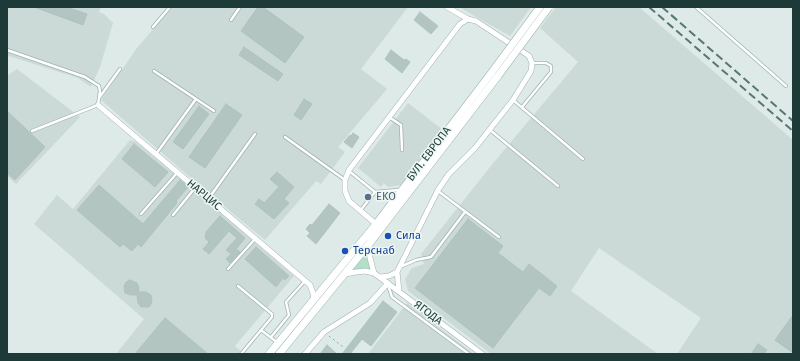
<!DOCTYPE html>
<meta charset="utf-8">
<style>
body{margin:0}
#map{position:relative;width:800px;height:361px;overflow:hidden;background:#ddeae7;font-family:"Fira Sans",sans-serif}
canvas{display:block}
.frame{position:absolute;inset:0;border:8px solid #1d3a38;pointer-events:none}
</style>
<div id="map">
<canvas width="800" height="361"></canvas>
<div class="frame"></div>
</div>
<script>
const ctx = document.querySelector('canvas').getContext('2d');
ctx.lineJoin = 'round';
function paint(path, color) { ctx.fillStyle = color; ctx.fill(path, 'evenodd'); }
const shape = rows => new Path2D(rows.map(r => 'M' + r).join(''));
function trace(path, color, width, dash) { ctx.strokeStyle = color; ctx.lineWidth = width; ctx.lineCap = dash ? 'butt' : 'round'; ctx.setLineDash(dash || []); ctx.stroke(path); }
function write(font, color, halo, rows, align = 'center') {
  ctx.font = font + ' "Fira Sans",sans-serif'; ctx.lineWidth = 3; ctx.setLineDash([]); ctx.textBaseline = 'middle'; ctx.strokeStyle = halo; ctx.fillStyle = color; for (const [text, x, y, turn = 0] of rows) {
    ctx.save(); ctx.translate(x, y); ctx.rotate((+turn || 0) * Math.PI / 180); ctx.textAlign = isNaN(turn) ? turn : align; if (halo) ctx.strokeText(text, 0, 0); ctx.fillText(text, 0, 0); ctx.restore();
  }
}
const built = shape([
 [7,7,101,7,99,12,104,14,113,23,100,67,91,87,78,78,9,56,7,57],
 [172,7,408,7,361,69,387,89,338,147,345,152,321,184,316,181,265,240,214,198,101,100,137,48],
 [459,7,531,7,510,36],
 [556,7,639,7,793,140,793,354,677,354,701,318,599,248,571,291,658,354,491,354,408,291,405,279,412,268,424,264,421,254,490,167,578,62,540,28],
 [17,69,80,117,16,184,7,176,7,76],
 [408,103,443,130,401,185,388,187,384,183,381,187,358,168],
 [130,140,136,142,193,189,294,276,235,346,244,354,116,354,144,319,34,224,57,195,73,209],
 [407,303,474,354,368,354]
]);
const green = shape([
 [369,244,374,273,345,274]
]);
const building = shape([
 [34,7,66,7,87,14,83,25,34,7],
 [258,7,263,7,304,37,285,63,241,31,258,7],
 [420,12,438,26,431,34,414,20,420,12],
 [244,47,283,74,278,81,239,55,244,47],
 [391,50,404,60,406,59,410,62,402,73,385,59,391,50],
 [304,99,312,104,301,120,294,115,304,99],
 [226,104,242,115,205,168,189,157,226,104],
 [199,106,209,114,183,149,173,142,199,106],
 [7,111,45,147,15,180,7,173,7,111],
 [353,133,359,137,352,148,344,142,350,135,351,136,353,133],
 [134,144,168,172,155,187,122,159,134,144],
 [277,172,294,187,284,199,289,203,274,219,255,204,259,199,264,203,279,187,270,179,277,172],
 [180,180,188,187,176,201,177,203,141,247,138,244,132,251,123,244,120,247,77,210,99,185,143,224,180,180],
 [329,204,340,213,316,244,307,236,310,233,306,229,310,224,312,225,329,204],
 [220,216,245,238,236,249,240,252,230,263,226,259,231,254,226,250,237,238,229,231,209,254,203,249,209,242,205,238,206,232,220,216],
 [468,219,503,246,498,253,523,272,529,264,557,286,550,296,539,288,493,348,415,288,468,219],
 [256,247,289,276,285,280,283,278,276,287,245,259,256,247],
 [130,280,137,283,139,288,138,292,146,292,151,295,152,302,149,307,141,307,138,303,137,295,130,295,125,293,124,286,126,282,130,280],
 [383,301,397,312,371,346,362,339,350,354,342,354,383,301],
 [793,315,793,353,775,340,793,315],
 [165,318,208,354,135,354,165,318],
 [758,344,767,350,764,354,751,354,758,344],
 [327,345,337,354,320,354,327,345]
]);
const path = shape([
 [329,336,343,347]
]);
const service = shape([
 [696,7,786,86],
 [231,20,240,7],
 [153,27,170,7],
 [7,50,85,77,99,86,100,91,98,105,32,131],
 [154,71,214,111],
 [99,98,120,69],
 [513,100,583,159],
 [522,107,551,72,551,66,546,63,532,63],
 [389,117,401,125,402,150],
 [490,130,558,186],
 [285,137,345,180],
 [156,154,196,99],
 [349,171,375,192],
 [438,191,499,237],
 [209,198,255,134],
 [360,211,375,192,399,190],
 [141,214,177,173],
 [173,215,195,188],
 [400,267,416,260,431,257,465,212],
 [228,269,255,239],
 [388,285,392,297,469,354],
 [238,286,272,314,272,317,241,354],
 [261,330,278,343],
 [271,337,289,315,286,302,305,281]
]);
const minor = shape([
 [98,105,310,285,313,293,314,299],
 [376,224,349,201,345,191,345,180,349,170,460,24,468,19],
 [369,244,370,258,374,273],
 [345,274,356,272,365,271,374,273,482,354],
 [380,277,389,276,397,272],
 [399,291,397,272,438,190,449,174,475,148,513,100,531,71,532,63,529,56,476,21,468,19,447,7],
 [305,354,324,332,370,303,388,283]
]);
const secondary = shape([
 [269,354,376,224,492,72],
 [279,354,369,244,498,76]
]);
const rail = shape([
 [649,7,793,131],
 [662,7,793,121]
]);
const secondaryBridge = shape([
 [492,72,540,7],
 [498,76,549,7]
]);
const markers = [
 [368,197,4,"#5c6f8a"],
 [388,236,4,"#1a4fb4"],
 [345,251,4,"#1a4fb4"]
];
const streetNames = [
 ["БУЛ. ЕВРОПА",429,154,-53],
 ["НАРЦИС",204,195,40],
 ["ЯГОДА",428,313,37]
];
const serviceNames = [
 ["EKO",376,197]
];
const transitNames = [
 ["Сила",396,236],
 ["Терснаб",353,251]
];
paint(built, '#cbdad6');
paint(green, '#b3dec7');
paint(building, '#b2c5c0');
trace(building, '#afc4bf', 1);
trace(service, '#a0b2af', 4);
trace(minor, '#a0b2af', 6);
trace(secondary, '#9bb7b2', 8);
trace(path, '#7ab1aa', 1, [2, 3]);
trace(service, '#fff', 2.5);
trace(minor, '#fff', 5);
trace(secondary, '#fff', 7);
trace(rail, '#577774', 2, [8, 4]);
trace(secondaryBridge, '#9bb7b2', 8, []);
trace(secondaryBridge, '#fff', 7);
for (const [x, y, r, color] of markers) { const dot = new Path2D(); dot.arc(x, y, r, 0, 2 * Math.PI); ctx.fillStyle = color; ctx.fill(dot); trace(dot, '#edf7f4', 1.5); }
write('11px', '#1d3a38', '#edf7f4', streetNames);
write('11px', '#4e5e75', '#edf7f4', serviceNames, 'left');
write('11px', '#164399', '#edf7f4', transitNames, 'left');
</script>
